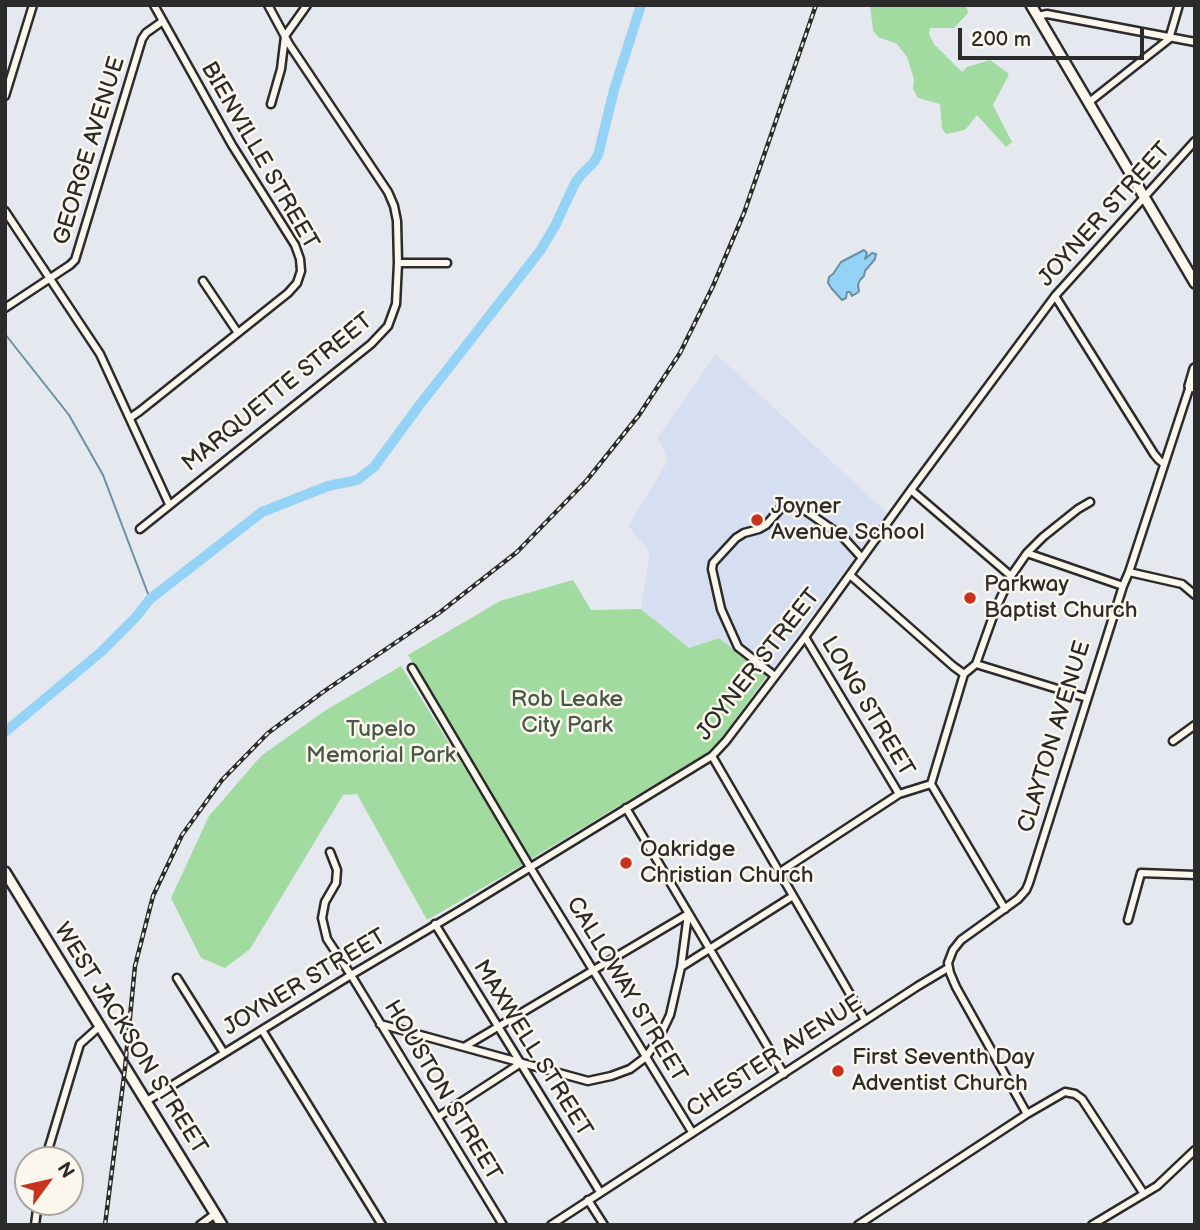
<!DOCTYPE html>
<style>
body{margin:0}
#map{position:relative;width:1200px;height:1230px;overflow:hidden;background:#e5e8ef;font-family:"Balsamiq Sans",sans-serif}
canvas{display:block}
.frame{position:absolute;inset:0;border:7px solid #2b2b2b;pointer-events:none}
.north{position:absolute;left:14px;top:1146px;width:70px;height:70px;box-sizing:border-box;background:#fbf7ec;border:2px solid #a8a59f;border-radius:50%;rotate:57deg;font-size:19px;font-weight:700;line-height:28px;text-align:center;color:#2b2b2b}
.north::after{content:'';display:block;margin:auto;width:24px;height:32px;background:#c8321e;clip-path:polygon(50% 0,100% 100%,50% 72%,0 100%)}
.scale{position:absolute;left:958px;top:28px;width:186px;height:32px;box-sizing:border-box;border:4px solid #2b2b2b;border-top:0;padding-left:9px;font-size:21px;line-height:24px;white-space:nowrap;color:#2b2b2b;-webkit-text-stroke:5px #fbf7ec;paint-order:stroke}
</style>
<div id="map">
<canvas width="1200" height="1230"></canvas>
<div class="frame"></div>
<div class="north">N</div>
<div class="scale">200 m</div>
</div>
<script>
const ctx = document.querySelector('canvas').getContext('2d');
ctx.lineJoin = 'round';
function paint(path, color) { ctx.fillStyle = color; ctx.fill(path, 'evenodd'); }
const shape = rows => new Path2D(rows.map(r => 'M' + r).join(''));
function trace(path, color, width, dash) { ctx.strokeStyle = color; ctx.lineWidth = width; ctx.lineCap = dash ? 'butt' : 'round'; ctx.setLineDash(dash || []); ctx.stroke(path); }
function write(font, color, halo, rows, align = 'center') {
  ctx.font = font + ' "Balsamiq Sans",sans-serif'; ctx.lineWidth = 5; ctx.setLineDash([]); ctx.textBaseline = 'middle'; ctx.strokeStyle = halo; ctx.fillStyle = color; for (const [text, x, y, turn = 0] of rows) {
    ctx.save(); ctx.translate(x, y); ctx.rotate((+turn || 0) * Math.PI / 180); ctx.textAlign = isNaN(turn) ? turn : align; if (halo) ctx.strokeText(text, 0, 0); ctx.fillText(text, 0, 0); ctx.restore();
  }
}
const built = shape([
 [716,354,887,513,767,676,719,638,689,648,641,609,650,552,628,526,668,461,658,437]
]);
const green = shape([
 [870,5,966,5,968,13,954,28,930,28,929,34,934,44,962,72,967,67,990,60,1009,74,993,105,1012,142,1006,147,977,115,965,130,946,134,942,128,940,104,918,98,913,89,914,79,907,57,897,44,878,37,873,30],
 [573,580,591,610,641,609,689,648,719,638,767,676,723,736,707,753,531,859,408,655,500,601],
 [401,666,524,864,427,920,357,794,343,795,250,949,225,968,201,958,171,898,209,816,261,756,326,710]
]);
const water = shape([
 [864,250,867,253,865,259,872,253,876,254,875,259,865,271,864,276,860,280,858,285,859,291,857,293,852,296,850,292,847,292,846,298,842,300,832,289,828,283,829,277,833,274,841,262,864,250]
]);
const stream = shape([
 [5,334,69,415,103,475,150,599]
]);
const river = shape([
 [5,732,101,652,135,618,150,599,262,512,328,486,357,480,374,467,418,407,540,251,555,226,575,183,581,175,594,162,598,155,614,90,641,5]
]);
const street = shape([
 [1037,16,1047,14,1195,42],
 [5,96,33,5],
 [1088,103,1169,39,1179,5],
 [271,104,281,69,285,36,307,5],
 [5,211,100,354,169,504],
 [398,263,447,263],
 [203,281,238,333],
 [1055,296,1154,454,1159,460,1164,464],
 [5,308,70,265,75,260,142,39,146,33,163,21],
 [130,418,140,411,288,293,297,283,301,271,300,259,295,245,232,145,154,5],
 [911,490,1011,576],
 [140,529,371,344,388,326,396,304,398,263,397,221,394,206,388,192,289,44,268,5],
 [1027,553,1123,586],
 [1129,572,1182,584,1195,595],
 [850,575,953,666,964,674],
 [805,637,899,794],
 [976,664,1087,698],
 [412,668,530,867,692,1132],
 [775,676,738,647,721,609,712,569,713,563,736,538,744,533,759,529,766,525,781,508,787,506,795,506,803,509,842,536,862,558],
 [1173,741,1195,725],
 [712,756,865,1020],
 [931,784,1005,909],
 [626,808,784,1074],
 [330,852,337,870,336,883,325,902,322,918,327,939,351,975,503,1225],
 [780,872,899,794,931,784,964,674,976,664,996,608,1011,576,1027,553,1043,537,1078,509,1090,502],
 [1128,920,1141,873,1195,875],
 [435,924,600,1192],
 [681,967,793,896],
 [177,978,224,1053],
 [380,1024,588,1081,611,1076,630,1069,646,1057,659,1038,670,1015,681,967,688,914],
 [262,1030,382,1225],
 [464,1047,688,914],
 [145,1102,351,975,464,908,712,756,726,741,805,637,911,490,1055,296,1195,141],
 [1027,1114,956,987,950,973,948,963,953,950,961,940,1018,899,1026,890,1029,883,1123,586,1129,572,1190,386],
 [438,1117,521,1063],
 [45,1160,80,1044,99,1027],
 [588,1200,604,1225],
 [35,1225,38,1202],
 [200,1225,215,1214],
 [551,1225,918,986,948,968],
 [858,1225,1027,1114,1065,1092,1075,1094,1082,1099,1144,1194],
 [1092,1225,1157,1186,1195,1150]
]);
const secondary = shape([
 [1031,5,1195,283],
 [1195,369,1190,386,1195,387],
 [5,872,222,1225]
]);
const rail = shape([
 [105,1225,125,1068,135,966,153,896,182,835,222,780,268,733,323,692,439,613,517,552,587,480,639,415,680,353,713,286,744,213,816,5]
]);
const markers = [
 [757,520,7,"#c8321e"],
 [970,598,7,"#c8321e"],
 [626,863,7,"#c8321e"],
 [838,1071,7,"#c8321e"]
];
const streetNames = [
 ["GEORGE AVENUE",90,151,-73],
 ["BIENVILLE STREET",259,156,60],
 ["JOYNER STREET",1105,215,-48],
 ["MARQUETTE STREET",278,393,-39],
 ["JOYNER STREET",759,665,-52],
 ["LONG STREET",867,707,59],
 ["CLAYTON AVENUE",1055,737,-73],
 ["JOYNER STREET",305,983,-31],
 ["CALLOWAY STREET",626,990,59],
 ["WEST JACKSON STREET",130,1039,58],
 ["MAXWELL STREET",532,1049,58],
 ["CHESTER AVENUE",775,1057,-33],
 ["HOUSTON STREET",442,1091,59]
];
const poiNames = [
 ["Joyner",771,507],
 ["Avenue School",771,533],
 ["Parkway",984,585],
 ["Baptist Church",984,611],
 ["Oakridge",640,850],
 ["Christian Church",640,876],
 ["First Seventh Day",852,1058],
 ["Adventist Church",852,1084]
];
const parkNames = [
 ["Rob Leake",567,700],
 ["City Park",567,726],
 ["Tupelo",381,730],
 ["Memorial Park",381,756]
];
paint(built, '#d6def1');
paint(green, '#a1dba0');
paint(water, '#94d3f5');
trace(water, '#6a90a4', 2);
trace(stream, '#6a90a4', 2);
trace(river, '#94d3f5', 10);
trace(street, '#2b2b2b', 11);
trace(secondary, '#2b2b2b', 14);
trace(street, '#fbf7ec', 6);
trace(secondary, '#fbf7ec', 9);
trace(rail, '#2b2b2b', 4.5);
trace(rail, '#fbf7ec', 2, [5]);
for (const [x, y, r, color] of markers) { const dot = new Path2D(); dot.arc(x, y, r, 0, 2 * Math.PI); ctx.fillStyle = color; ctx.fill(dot); trace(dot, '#fbf7ec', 2.5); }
write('23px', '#2b2b2b', '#fbf7ec', streetNames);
write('23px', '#2b2b2b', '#fbf7ec', poiNames, 'left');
write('23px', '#485748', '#fbf7ec', parkNames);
</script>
